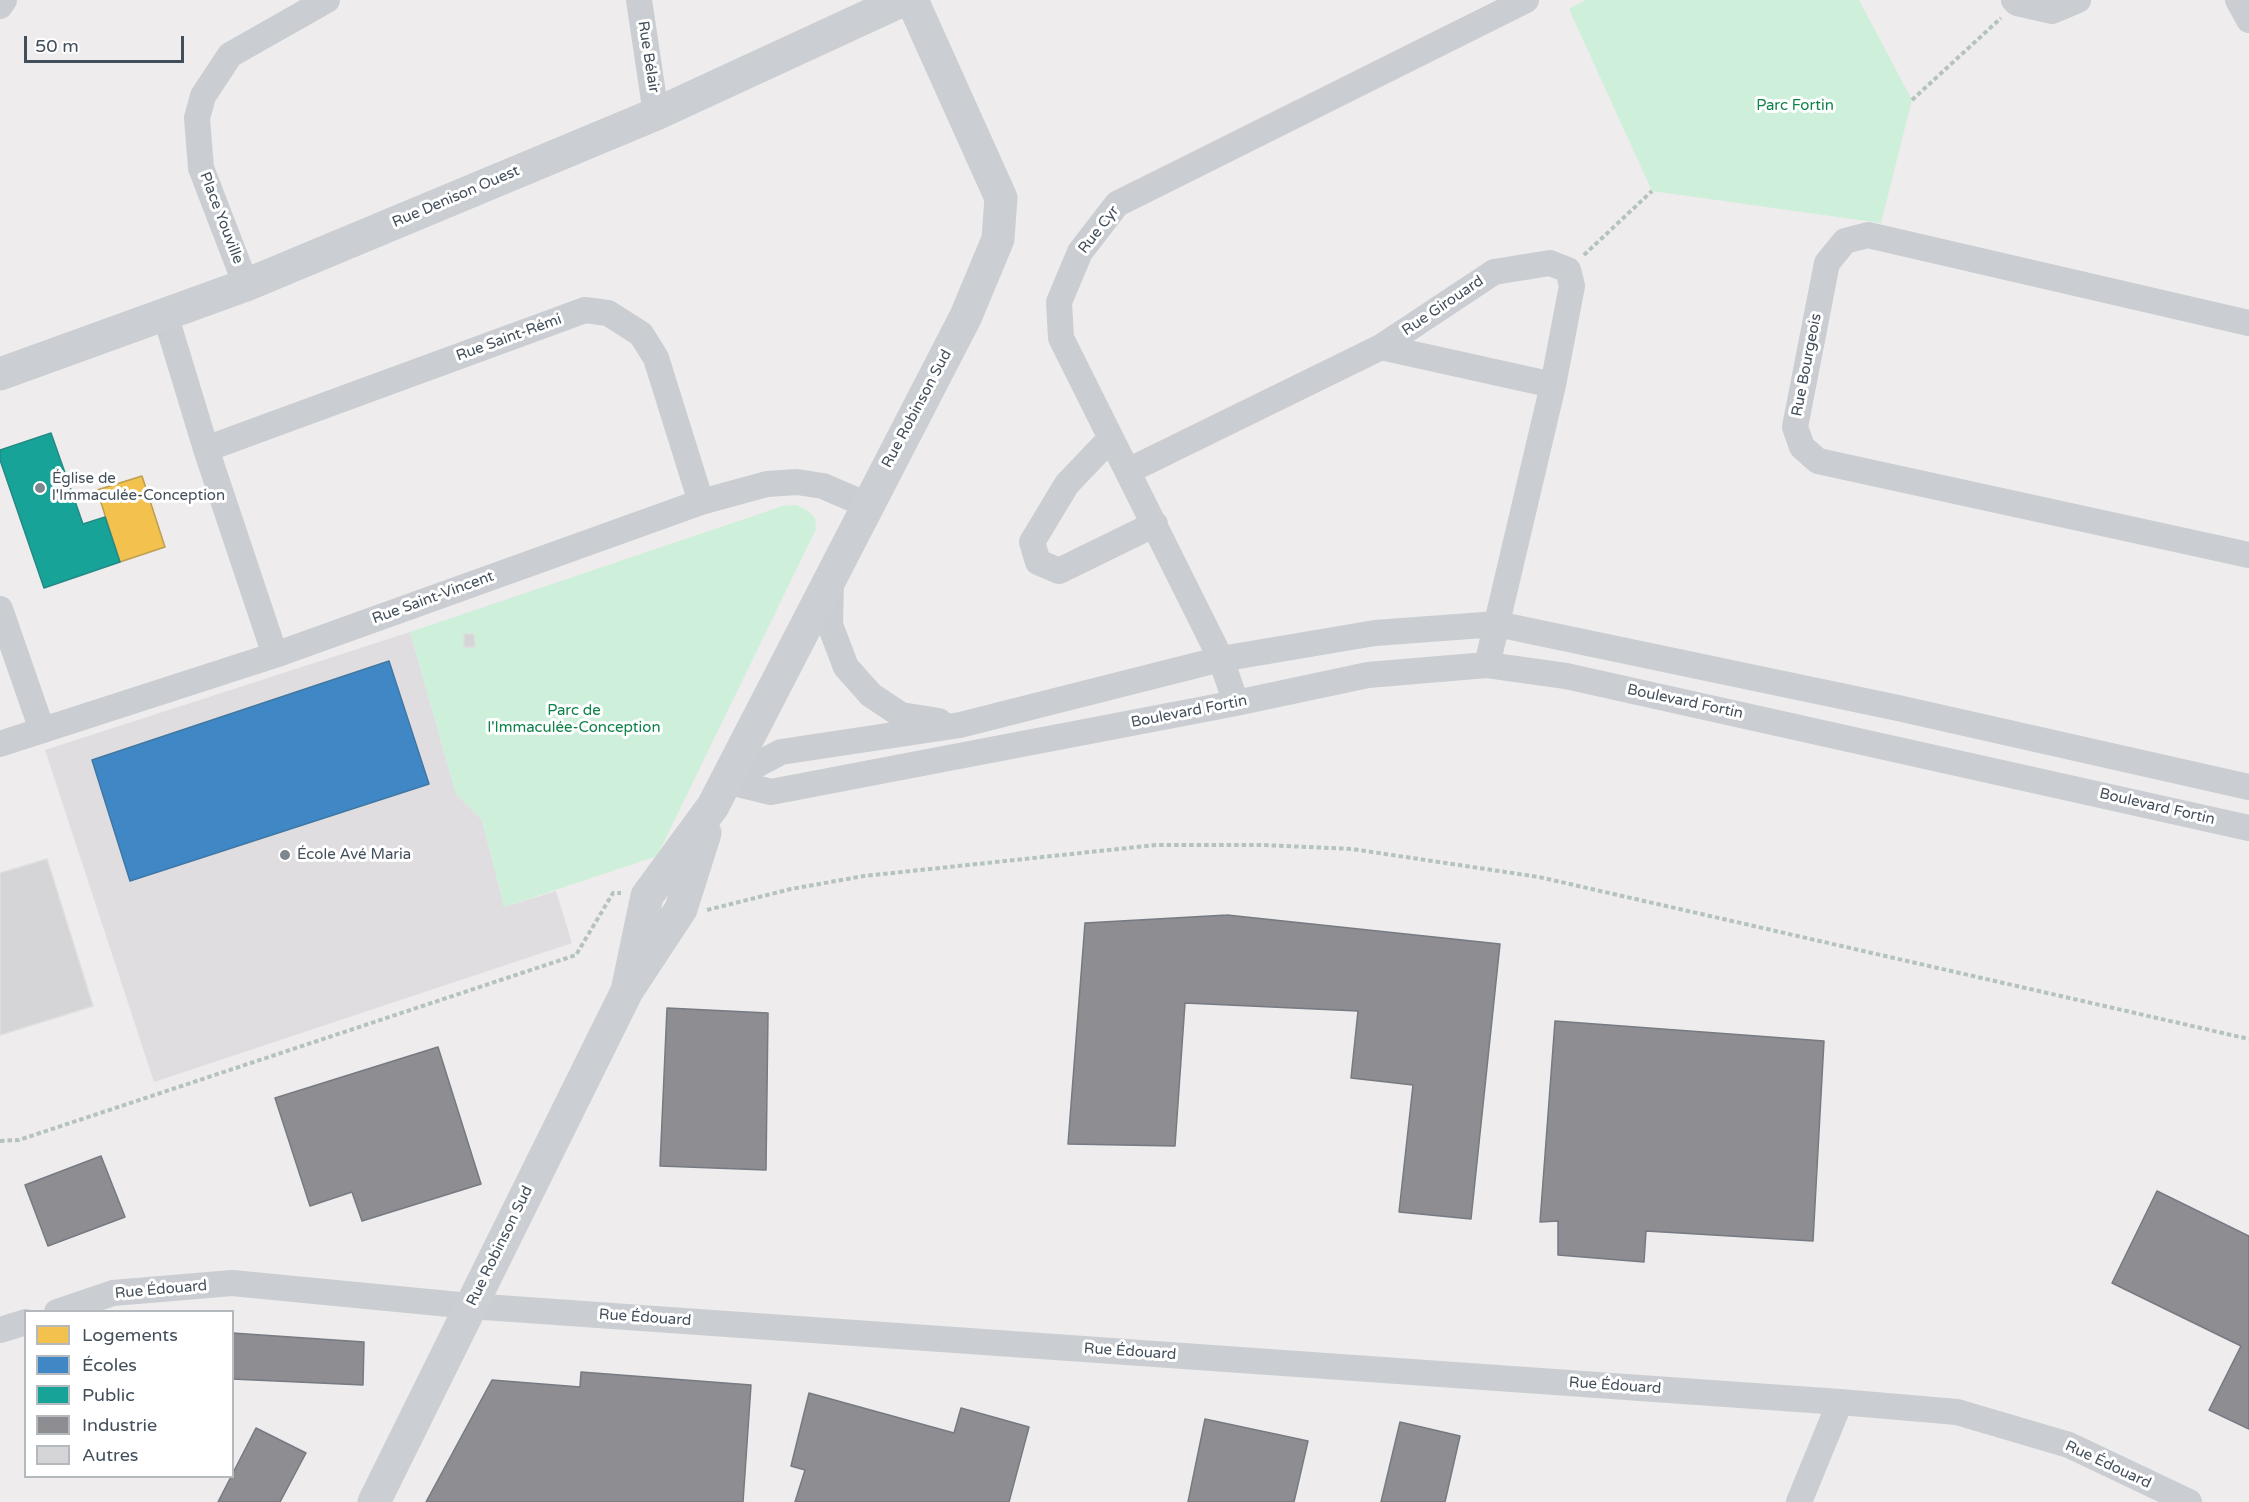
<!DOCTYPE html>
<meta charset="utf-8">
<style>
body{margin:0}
#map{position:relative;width:2249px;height:1502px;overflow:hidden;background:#eeecec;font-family:"Varela Round",sans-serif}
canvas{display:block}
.legend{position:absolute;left:24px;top:1310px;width:210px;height:168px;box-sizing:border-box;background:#fff;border:2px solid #b3b9bd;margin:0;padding:8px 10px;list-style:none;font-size:18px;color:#424f5b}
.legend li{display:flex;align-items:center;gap:12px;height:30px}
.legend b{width:30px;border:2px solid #b3b9bd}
.scale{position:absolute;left:24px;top:36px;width:160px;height:27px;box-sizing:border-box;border:3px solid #424f5b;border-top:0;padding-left:8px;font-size:18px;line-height:21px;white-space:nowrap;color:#424f5b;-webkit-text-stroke:4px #fff;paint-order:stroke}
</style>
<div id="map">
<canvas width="2249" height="1502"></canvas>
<ul class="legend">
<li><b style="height:16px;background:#f2c14e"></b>Logements</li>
<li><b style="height:16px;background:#3f88c5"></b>Écoles</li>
<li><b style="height:16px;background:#17a398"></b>Public</li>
<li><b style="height:16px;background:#8d8d92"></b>Industrie</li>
<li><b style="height:16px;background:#d5d4d7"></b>Autres</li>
</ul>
<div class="scale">50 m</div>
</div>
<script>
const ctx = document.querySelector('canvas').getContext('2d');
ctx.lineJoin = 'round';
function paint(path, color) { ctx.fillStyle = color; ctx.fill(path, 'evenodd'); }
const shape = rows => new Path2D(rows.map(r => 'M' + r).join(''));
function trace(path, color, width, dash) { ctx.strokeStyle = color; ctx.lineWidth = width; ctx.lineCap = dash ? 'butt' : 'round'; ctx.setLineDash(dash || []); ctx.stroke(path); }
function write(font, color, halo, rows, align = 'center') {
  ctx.font = font + ' "Varela Round",sans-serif'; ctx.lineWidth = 6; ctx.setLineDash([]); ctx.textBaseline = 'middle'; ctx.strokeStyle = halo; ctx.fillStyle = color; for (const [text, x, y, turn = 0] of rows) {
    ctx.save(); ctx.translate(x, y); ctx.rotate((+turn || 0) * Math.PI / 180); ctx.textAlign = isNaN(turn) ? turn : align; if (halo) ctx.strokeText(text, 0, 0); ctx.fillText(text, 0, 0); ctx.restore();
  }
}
const education = shape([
 [410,632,456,794,482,820,504,907,556,891,572,943,154,1082,45,750]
]);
const green = shape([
 [1586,0,1859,0,1912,100,1881,223,1652,191,1569,9],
 [796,505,807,510,815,518,816,529,657,856,504,907,482,820,456,794,410,632,783,506]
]);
const homes = shape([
 [142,476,165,547,120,562,97,490,142,476]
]);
const schools = shape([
 [389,661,429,784,130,881,92,760,389,661]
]);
const public = shape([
 [51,433,83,524,105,517,120,562,44,588,0,460,0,450,51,433]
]);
const industry = shape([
 [1227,915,1500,944,1471,1219,1399,1212,1413,1085,1351,1078,1358,1011,1185,1003,1175,1146,1068,1144,1085,923,1227,915],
 [667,1008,768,1013,766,1170,660,1166,667,1008],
 [1555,1021,1824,1041,1813,1241,1646,1231,1644,1262,1558,1255,1558,1221,1540,1222,1555,1021],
 [438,1047,481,1184,362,1221,352,1192,310,1206,275,1098,438,1047],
 [101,1156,125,1217,48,1246,25,1185,101,1156],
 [2157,1191,2249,1236,2249,1429,2209,1410,2241,1346,2112,1283,2157,1191],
 [232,1333,364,1342,363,1385,232,1379,232,1333],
 [581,1372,751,1385,743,1502,426,1502,492,1380,580,1387,581,1372],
 [809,1393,954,1433,961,1408,1029,1427,1009,1502,795,1502,805,1470,791,1466,809,1393],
 [1205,1419,1308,1441,1294,1502,1188,1502,1205,1419],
 [1400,1422,1460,1436,1445,1502,1381,1502,1400,1422],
 [256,1428,306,1453,280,1502,218,1502,256,1428]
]);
const building = shape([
 [464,634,474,634,475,647,464,647,464,634],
 [47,859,93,1006,0,1035,0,873,47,859]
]);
const path = shape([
 [1912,100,2001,18],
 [1584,255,1652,191],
 [707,910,791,889,864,876,1156,845,1263,845,1352,849,1539,877,2249,1039],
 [0,1141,19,1140,576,955,613,893,621,893]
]);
const street = shape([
 [639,0,656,114],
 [2014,0,2017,3,2052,11,2078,0],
 [2238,0,2249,20],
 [0,6,4,0],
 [246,285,201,168,197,118,203,96,230,55,327,0],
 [165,314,206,449,275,655],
 [2249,323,1868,235,1845,241,1827,263,1795,427,1802,447,1818,461,2249,555],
 [1381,347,1494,272,1550,263,1568,270,1572,286,1553,385],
 [1110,439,1067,484,1032,542,1038,562,1059,571,1155,524],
 [206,449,585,310,608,313,641,334,656,358,701,502],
 [1128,471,1381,347,1553,385,1487,665],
 [831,581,830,625,846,667,871,695,901,715,939,721],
 [0,609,42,730],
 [1236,703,1221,659,1061,338,1059,302,1080,252,1117,204,1526,0],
 [0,744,275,655,701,502,767,484,797,482,823,486,867,505],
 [726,781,781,752,960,725,1221,659,1375,633,1497,624,1898,708,2249,787],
 [726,781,771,792,1236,703,1368,675,1487,665,1566,676,2249,828],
 [57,1312,113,1293,232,1283,470,1306,1840,1402,1957,1412,2069,1445,2189,1502],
 [0,1330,26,1322],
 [1799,1502,1840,1402]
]);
const secondary = shape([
 [0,374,246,285,656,114,903,0],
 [627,991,647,896,713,806,966,316,998,239,1001,198,912,0],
 [374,1502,627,991,681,909,705,833]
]);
const markers = [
 [40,488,6,"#7e868e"],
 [285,855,6,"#7e868e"]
];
const streetNames = [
 ["Rue Bélair",648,57,81],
 ["Rue Denison Ouest",456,197,-23],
 ["Place Youville",221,218,69],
 ["Rue Cyr",1099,230,-52],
 ["Rue Girouard",1443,306,-34],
 ["Rue Saint-Rémi",509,338,-20],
 ["Rue Bourgeois",1807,365,-79],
 ["Rue Robinson Sud",917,409,-62],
 ["Rue Saint-Vincent",433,598,-20],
 ["Boulevard Fortin",1685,702,12],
 ["Boulevard Fortin",1189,712,-11],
 ["Boulevard Fortin",2157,807,13],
 ["Rue Robinson Sud",500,1246,-64],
 ["Rue Édouard",161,1290,-5],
 ["Rue Édouard",645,1318,4],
 ["Rue Édouard",1130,1352,4],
 ["Rue Édouard",1615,1386,4],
 ["Rue Édouard",2108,1465,25]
];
const parkNames = [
 ["Parc Fortin",1795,106],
 ["Parc de",574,711],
 ["l'Immaculée-Conception",574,728]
];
const poiNames = [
 ["Église de",52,479],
 ["l'Immaculée-Conception",52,496],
 ["École Avé Maria",297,855]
];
paint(education, '#dfdddf');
paint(green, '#ceefda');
paint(homes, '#f2c14e');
trace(homes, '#bd9f52', 1.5);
paint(schools, '#3f88c5');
trace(schools, '#4077a5', 1.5);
paint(public, '#17a398');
trace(public, '#248a86', 1.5);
paint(industry, '#8d8d92');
trace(industry, '#767a82', 1.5);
paint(building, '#d5d4d7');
trace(building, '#dfdedf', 1.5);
trace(path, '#b5c3bf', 4, [4.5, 3]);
trace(street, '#cacdd1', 26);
trace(secondary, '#cbced2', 33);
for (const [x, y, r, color] of markers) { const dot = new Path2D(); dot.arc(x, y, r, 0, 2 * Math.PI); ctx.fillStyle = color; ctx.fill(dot); trace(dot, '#fff', 2); }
write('15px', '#424f5b', '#fff', streetNames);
write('15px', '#0e8248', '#fff', parkNames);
write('15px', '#424f5b', '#fff', poiNames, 'left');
</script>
